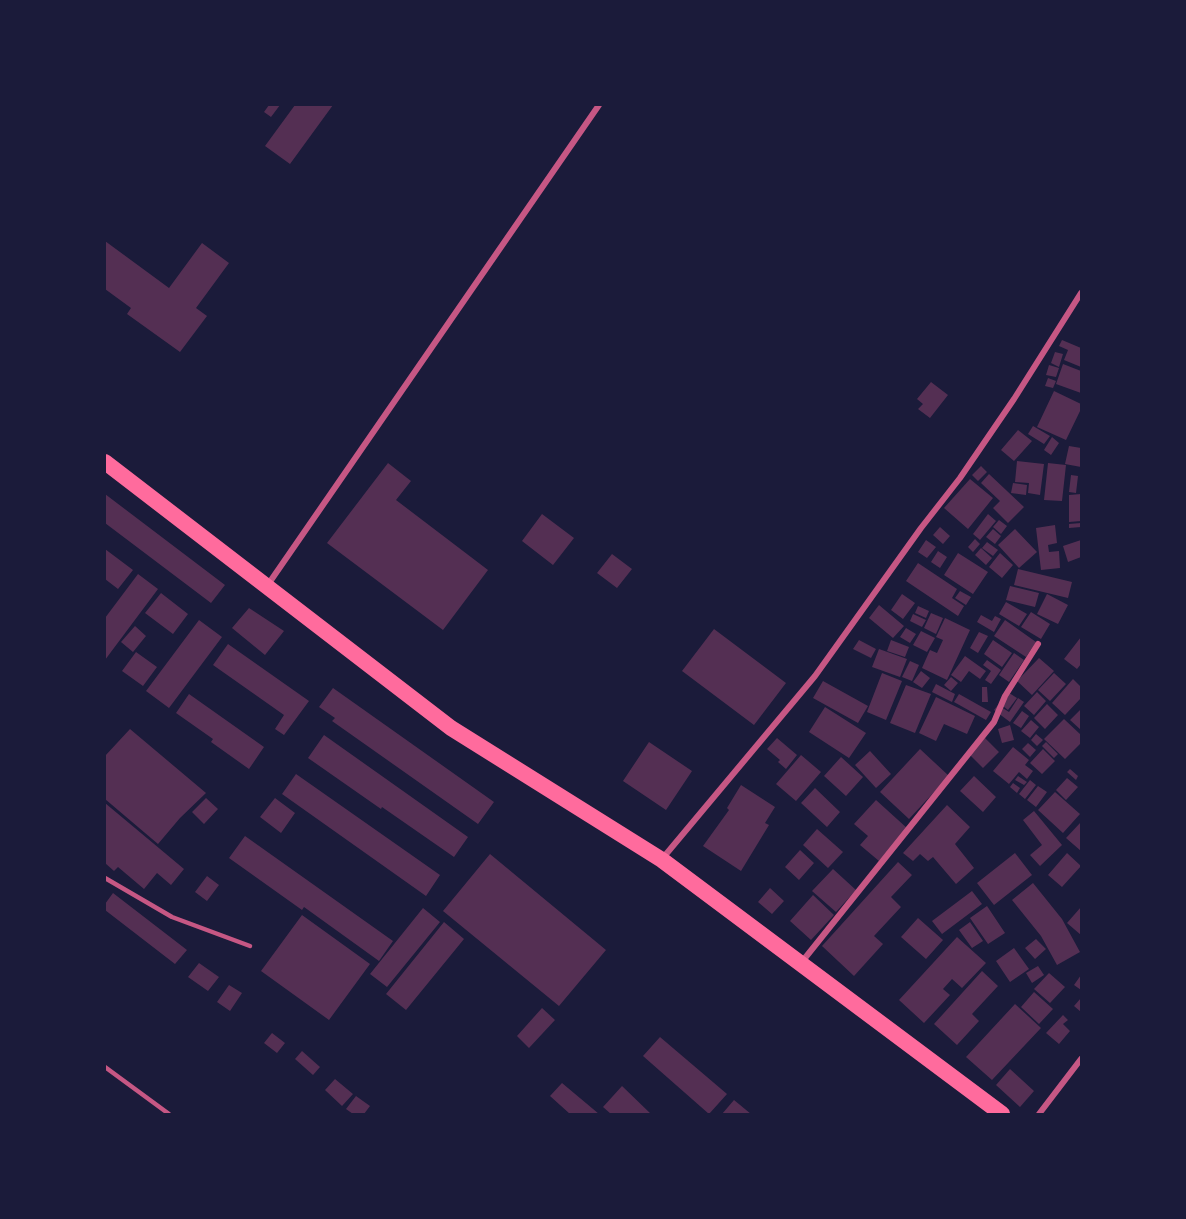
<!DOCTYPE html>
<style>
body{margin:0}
#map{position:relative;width:1186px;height:1219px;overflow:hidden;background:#1b1b3a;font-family:"Exo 2",sans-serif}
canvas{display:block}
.frame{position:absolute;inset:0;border:106px solid #1b1b3a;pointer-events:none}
</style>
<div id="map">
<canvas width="1186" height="1219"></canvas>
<div class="frame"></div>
</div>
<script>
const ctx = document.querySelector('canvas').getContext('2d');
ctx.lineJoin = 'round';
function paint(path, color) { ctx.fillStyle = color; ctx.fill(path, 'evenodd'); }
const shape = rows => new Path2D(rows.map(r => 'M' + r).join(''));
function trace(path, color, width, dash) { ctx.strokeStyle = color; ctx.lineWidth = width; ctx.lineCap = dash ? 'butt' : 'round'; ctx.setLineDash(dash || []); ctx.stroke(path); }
const building = shape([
 [269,105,280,105,271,117,264,112],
 [295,105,333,105,290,164,265,146],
 [105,241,169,288,202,243,229,263,196,308,207,316,180,352,127,314,131,308,105,289],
 [1062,340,1081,348,1081,367,1064,360,1068,350,1059,346],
 [1055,352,1063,354,1059,367,1051,363],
 [1063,364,1081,371,1081,393,1056,384],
 [1049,365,1059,368,1056,377,1046,375],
 [1048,378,1056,381,1053,388,1045,386],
 [931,382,948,395,930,418,918,409,923,404,917,399],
 [1054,391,1081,404,1081,409,1066,440,1037,427],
 [1033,426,1050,436,1044,444,1028,434],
 [1018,430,1032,441,1014,461,1001,450],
 [1052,437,1059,443,1051,455,1044,450],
 [1069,446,1081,448,1081,467,1065,464],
 [1017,461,1044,464,1040,495,1028,493,1029,483,1015,482],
 [388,463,411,481,396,500,488,570,443,630,327,543],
 [1048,463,1066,465,1062,501,1044,500],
 [981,466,987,472,978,481,972,475],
 [989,474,1024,507,1008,523,993,508,1000,501,981,483],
 [1071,475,1078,476,1076,493,1069,492],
 [970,479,993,498,968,529,944,508],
 [1013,483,1027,485,1026,495,1011,493],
 [105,494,225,585,211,603,105,523],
 [1081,494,1081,521,1069,522,1069,495],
 [542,514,574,538,553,565,522,541],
 [988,514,996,521,980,540,973,534],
 [999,520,1007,526,1001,534,993,527],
 [1081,523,1081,527,1069,528,1069,524],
 [1055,525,1057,543,1048,545,1049,552,1059,551,1060,568,1041,570,1036,528],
 [940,527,950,536,943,544,933,535],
 [993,529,1001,536,995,544,986,537],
 [1015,529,1037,552,1019,568,998,545],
 [975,539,980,544,973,552,968,547],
 [926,540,936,547,927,558,918,552],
 [1081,540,1081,557,1068,562,1063,546],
 [987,542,998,550,993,556,982,548],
 [981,548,992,558,986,565,975,555],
 [105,549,133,570,118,589,105,579],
 [938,551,947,557,940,568,931,562],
 [958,553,988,572,973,594,944,575],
 [1000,553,1013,565,1002,578,989,567],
 [612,554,632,569,617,588,597,573],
 [918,563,957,589,952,598,964,606,958,616,906,581],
 [1018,569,1072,582,1068,598,1014,585],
 [138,574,158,589,105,660,105,618],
 [1010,586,1039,593,1035,607,1006,600],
 [960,591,971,597,966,605,955,598],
 [161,593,188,614,173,634,145,613],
 [902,594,915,603,903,619,891,610],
 [1047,594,1068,605,1058,624,1037,614],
 [1006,602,1027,614,1019,626,999,614],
 [879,605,904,626,893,638,869,618],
 [918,606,929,611,926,618,915,613],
 [249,608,284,631,265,655,232,628],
 [1031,612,1050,624,1041,639,1021,627],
 [931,613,943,618,936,634,924,628],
 [913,614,926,620,922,627,910,621],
 [981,615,992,621,995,616,1001,619,994,632,977,622],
 [945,618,970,630,947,680,922,668,930,650,937,653,943,640,936,637],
 [199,620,222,637,169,708,146,691],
 [1005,620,1036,642,1026,657,994,636],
 [135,626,146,636,133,652,121,642],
 [906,628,916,634,910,643,900,637],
 [714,629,786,683,754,725,682,671],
 [921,631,935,638,927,652,913,645],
 [979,632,988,636,978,653,970,648],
 [1081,637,1081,664,1077,669,1064,659],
 [859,640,876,649,871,658,853,649],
 [891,640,909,647,905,657,887,651],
 [993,640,1012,653,1002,667,984,654],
 [228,644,309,701,284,735,275,729,284,715,213,665],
 [879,649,907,659,900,677,872,667],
 [136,652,157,667,143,686,122,671],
 [1014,653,1024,660,1009,682,999,675],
 [965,656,986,671,980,679,969,671,961,682,951,675],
 [1039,658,1054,671,1032,695,1017,681],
 [987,660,1001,670,991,684,985,680,991,671,983,665],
 [910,661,919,665,912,681,902,677],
 [921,671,930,678,922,688,913,682],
 [882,673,902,681,886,720,867,712],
 [1054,673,1066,684,1050,701,1038,690],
 [951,677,958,683,951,691,944,685],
 [1073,679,1081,687,1081,698,1065,715,1052,703],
 [823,681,868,706,858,723,813,698],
 [936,684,955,694,952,702,932,692],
 [906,685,931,694,915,733,890,723],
 [982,687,987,687,988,702,982,702],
 [333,688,494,802,478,824,332,721,335,718,319,707],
 [1006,691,1017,698,1008,710,999,703],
 [1037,692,1046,701,1034,715,1024,706],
 [189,694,264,747,249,769,211,742,213,739,176,713],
 [959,694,991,712,986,720,954,702],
 [936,697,975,716,967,734,944,724,936,741,919,733],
 [1018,698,1024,702,1010,722,994,710,998,705,1009,712],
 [1047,704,1058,715,1045,729,1034,718],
 [825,707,866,733,849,758,809,732],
 [1081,709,1081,730,1070,720],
 [1022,711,1029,716,1021,728,1013,723],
 [1064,719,1081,735,1081,743,1065,759,1044,739],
 [1031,720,1039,727,1030,738,1021,731],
 [1010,725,1014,740,1002,743,998,729],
 [130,729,206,793,180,818,158,844,105,799,105,756],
 [1036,734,1043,740,1037,746,1031,740],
 [324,735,468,837,454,857,382,807,381,809,308,758],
 [777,738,797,755,786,769,778,762,780,760,767,749],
 [985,738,999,752,983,768,969,754],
 [649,742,692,771,666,810,623,781],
 [1046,742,1058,754,1054,758,1042,746],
 [1028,743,1036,750,1030,757,1022,749],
 [1013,747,1029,760,1025,765,1033,771,1027,779,1019,772,1009,784,993,771],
 [920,749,949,776,909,819,880,792],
 [1043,749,1055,761,1042,774,1030,763],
 [870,751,891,774,876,788,855,765],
 [801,755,821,772,796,801,776,784],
 [841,757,863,777,846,796,824,776],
 [1070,769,1078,776,1076,780,1067,772],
 [296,774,440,875,426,896,282,794],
 [974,776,996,797,983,812,960,791],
 [1018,776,1027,782,1024,785,1015,780],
 [1067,778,1078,787,1066,800,1056,790],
 [1030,780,1036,785,1025,799,1019,794],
 [1013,783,1020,788,1017,793,1010,787],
 [741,785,775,807,765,823,769,825,741,871,703,846,729,810,727,808],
 [1038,786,1047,792,1036,807,1027,800],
 [815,788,840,812,827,827,801,803],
 [1055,792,1080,814,1063,833,1038,810],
 [206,798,218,809,204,824,192,812],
 [275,798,295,813,281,833,260,817],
 [876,800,908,829,879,861,860,845,868,836,854,824],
 [105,803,184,869,171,885,157,873,144,889,118,867,114,871,105,863],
 [947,805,970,827,955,844,974,868,956,884,933,857,928,861,920,854,913,861,903,853],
 [1034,811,1062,845,1040,866,1030,855,1042,845,1023,820],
 [1081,822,1081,851,1066,838],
 [817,829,843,852,828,868,803,845],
 [245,836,393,941,379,961,304,907,302,910,229,858],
 [800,850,814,863,799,880,785,867],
 [1015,853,1032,875,994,905,977,883],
 [1067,853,1081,866,1062,887,1048,875],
 [490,854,606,950,559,1006,443,911],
 [898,862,912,875,891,897,901,907,874,936,883,944,854,976,822,946],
 [833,869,856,890,836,912,812,891],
 [207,876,219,885,207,901,195,892],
 [1033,883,1062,919,1080,952,1057,965,1041,936,1012,900],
 [770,888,784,901,772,914,758,902],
 [972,891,982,904,942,934,932,921],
 [113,893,187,950,175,964,105,910,105,904],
 [813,895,834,915,811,940,790,921],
 [987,906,1005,933,988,944,970,918],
 [1081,907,1081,935,1067,923],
 [423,908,440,922,387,987,370,974],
 [302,915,370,964,329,1020,261,971],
 [918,918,943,940,926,959,901,937],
 [444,922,464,939,406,1010,386,994],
 [970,922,983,941,972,948,959,930],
 [957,937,986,963,962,988,952,979,943,989,950,995,924,1023,899,1000],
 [1036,939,1046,949,1035,959,1025,948],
 [1014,948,1029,969,1010,982,996,961],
 [199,963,219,977,208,991,188,977],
 [1038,966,1044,975,1032,983,1026,973],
 [982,971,998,986,972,1014,979,1021,957,1045,934,1024],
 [1049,973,1065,987,1050,1003,1034,989],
 [1081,975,1081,990,1074,985],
 [229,985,242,993,230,1011,217,1002],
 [1034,992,1053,1009,1039,1024,1021,1007],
 [1081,998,1081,1012,1074,1006],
 [1015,1004,1041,1028,992,1080,966,1057],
 [542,1008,555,1020,529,1048,517,1036],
 [1063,1015,1068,1020,1063,1024,1070,1031,1059,1044,1046,1033],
 [272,1033,285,1043,277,1053,264,1043],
 [660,1037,727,1094,709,1114,643,1056],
 [302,1051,320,1067,313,1075,295,1059],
 [1010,1069,1034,1091,1020,1107,996,1085],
 [335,1079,353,1094,342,1106,325,1090],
 [562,1083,599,1114,570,1114,550,1096],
 [622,1086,651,1114,611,1114,603,1107],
 [356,1096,370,1106,364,1114,353,1114,346,1109],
 [734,1100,751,1114,722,1114]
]);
const service = shape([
 [105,878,172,917,250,946],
 [105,1067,169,1114]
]);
const minor = shape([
 [267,586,599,105],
 [662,859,815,676,921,528,960,478,1014,399,1081,293],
 [801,963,994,722,1005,696,1038,644],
 [1039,1114,1081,1059]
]);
const trunk = shape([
 [105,462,451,728,662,860,1002,1114]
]);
paint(building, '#542f53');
trace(service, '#c65784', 4.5);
trace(minor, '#c65784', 6);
trace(trunk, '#ff6b9d', 16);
</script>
